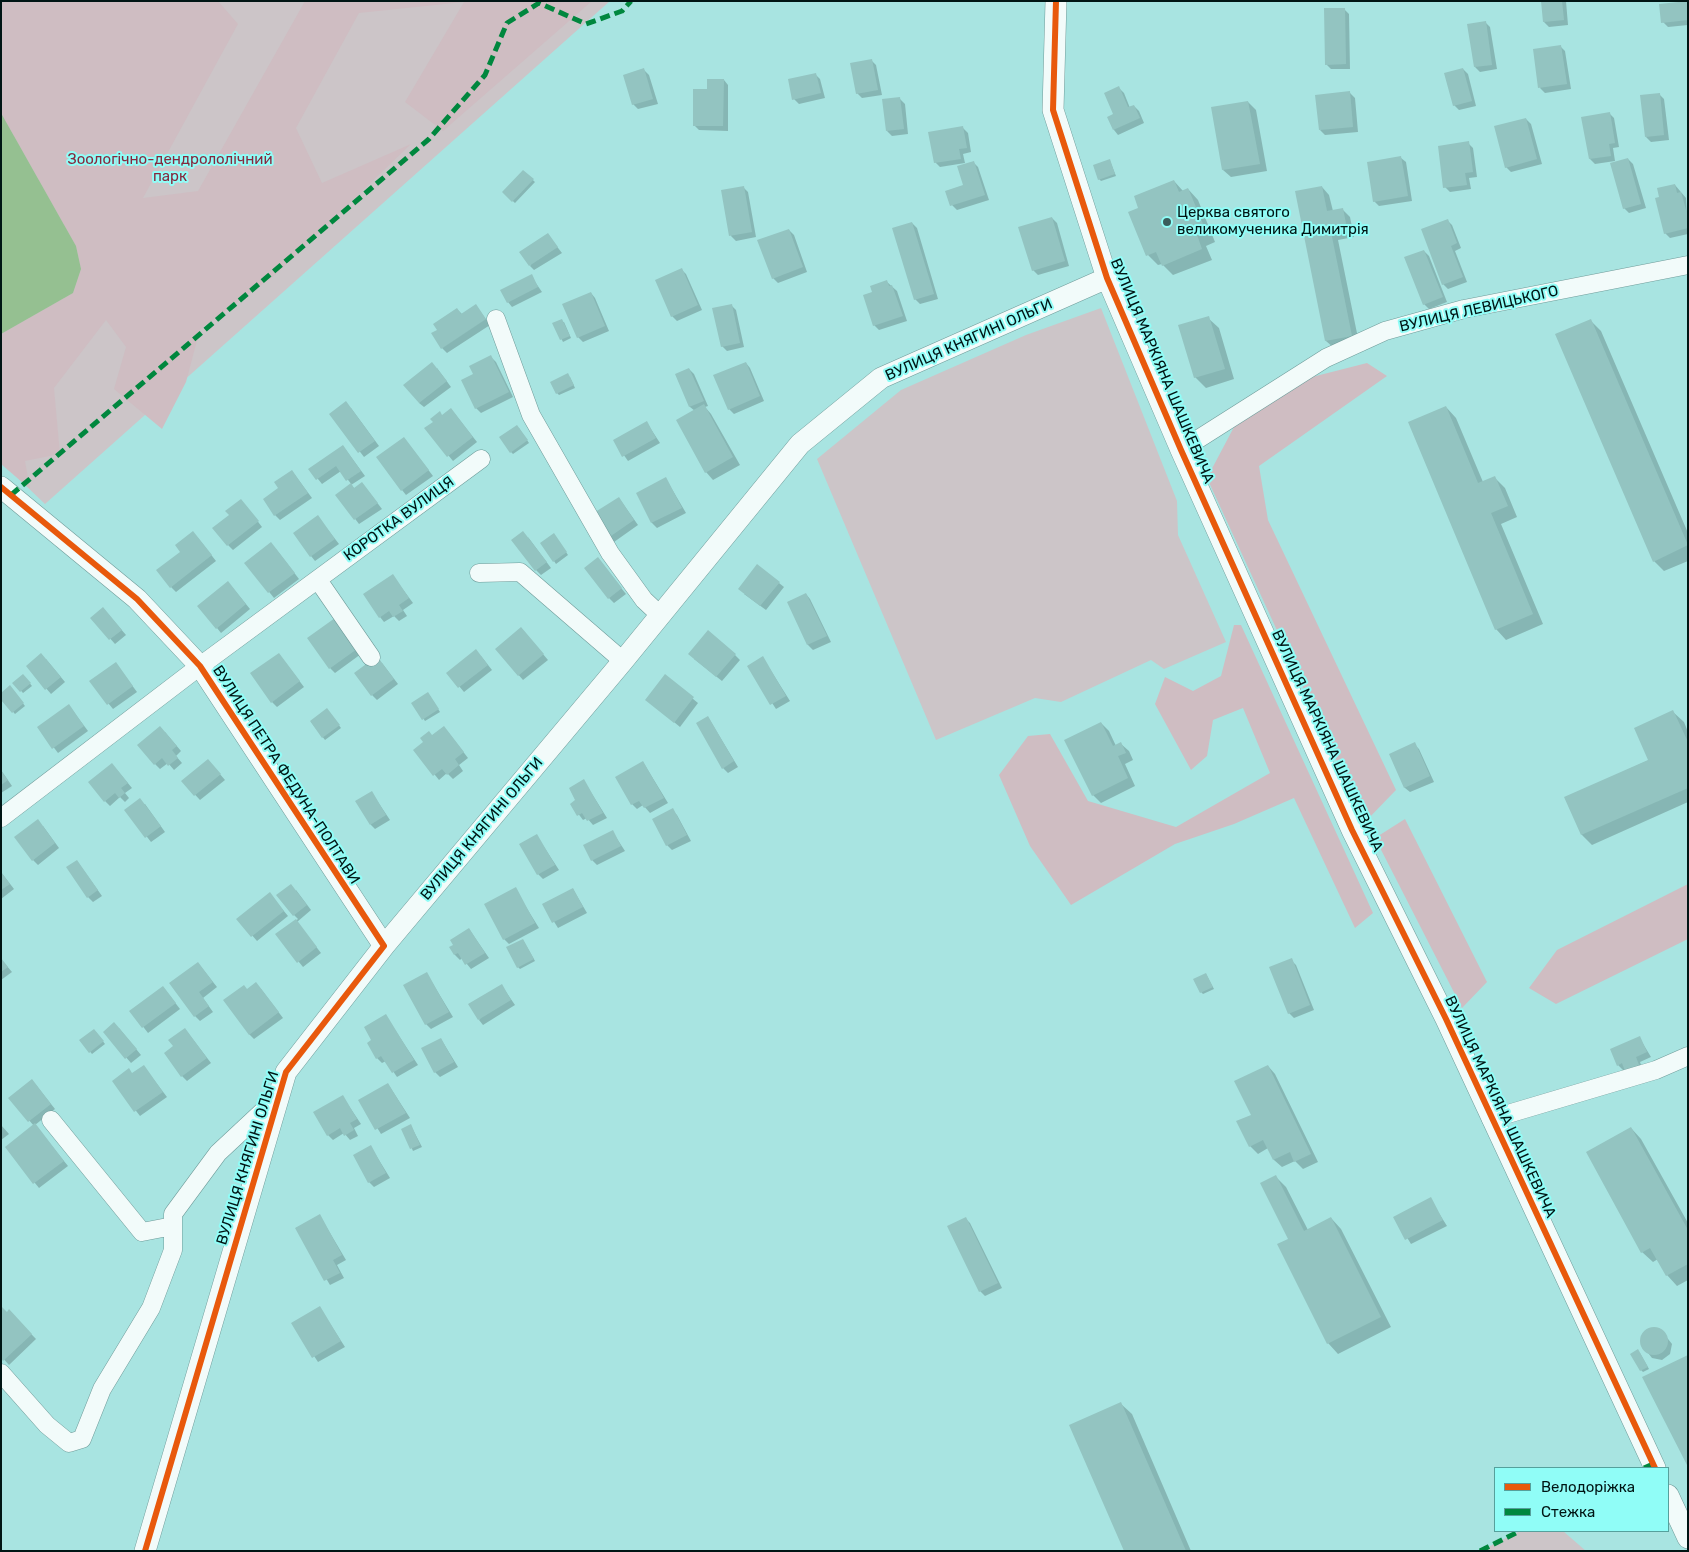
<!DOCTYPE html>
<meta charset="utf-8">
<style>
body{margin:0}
#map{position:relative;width:1689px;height:1552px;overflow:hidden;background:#a8e4e1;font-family:Rubik,sans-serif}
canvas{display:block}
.frame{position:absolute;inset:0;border:2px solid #001514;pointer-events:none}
.legend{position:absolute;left:1494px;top:1467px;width:175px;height:65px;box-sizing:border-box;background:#90fdf7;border:1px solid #56a09c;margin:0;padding:6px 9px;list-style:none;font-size:15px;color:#001514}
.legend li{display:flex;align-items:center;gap:10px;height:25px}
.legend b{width:25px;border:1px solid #56a09c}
</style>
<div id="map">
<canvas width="1689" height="1552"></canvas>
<div class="frame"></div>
<ul class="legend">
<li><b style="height:6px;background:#e8590c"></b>Велодоріжка</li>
<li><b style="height:6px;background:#00873e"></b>Стежка</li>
</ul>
</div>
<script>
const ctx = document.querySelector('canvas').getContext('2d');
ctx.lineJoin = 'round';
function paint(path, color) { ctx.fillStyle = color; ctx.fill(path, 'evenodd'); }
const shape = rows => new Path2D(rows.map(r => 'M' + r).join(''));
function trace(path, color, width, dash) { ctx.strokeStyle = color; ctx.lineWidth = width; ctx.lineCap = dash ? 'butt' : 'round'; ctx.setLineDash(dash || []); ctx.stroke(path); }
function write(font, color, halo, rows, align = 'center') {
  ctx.font = font + ' Rubik,sans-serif'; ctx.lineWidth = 4; ctx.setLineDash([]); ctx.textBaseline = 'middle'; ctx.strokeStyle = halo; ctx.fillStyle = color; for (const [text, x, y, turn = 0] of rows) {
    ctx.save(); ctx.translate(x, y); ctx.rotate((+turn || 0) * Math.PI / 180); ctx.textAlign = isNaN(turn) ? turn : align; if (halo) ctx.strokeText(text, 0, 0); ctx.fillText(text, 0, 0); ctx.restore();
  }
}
const green = shape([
 [1,1,610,1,45,504,1,462],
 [1101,308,1177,501,1178,535,1226,642,1164,669,1151,660,1061,702,1035,698,936,740,817,459,901,390,1026,335],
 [1520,1531,1563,1531,1586,1551,1480,1551]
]);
const forest = shape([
 [1,1,218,1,238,24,143,198,198,191,305,1,592,1,443,131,405,102,464,2,359,13,296,128,322,183,411,144,275,275,200,329,186,382,162,429,114,389,126,347,106,320,54,388,60,454,25,461,30,489,1,464,1,334,73,293,81,269,76,246,1,113],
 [1367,363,1387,376,1259,466,1268,520,1396,790,1365,822,1207,478,1234,427,1312,377],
 [1234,625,1241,625,1373,913,1355,928,1294,798,1234,824,1175,844,1071,905,1030,846,999,775,1028,736,1050,734,1088,801,1176,827,1270,773,1243,708,1213,720,1207,756,1191,770,1155,704,1165,677,1193,691,1221,676],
 [1405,819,1487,982,1462,1008,1375,838],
 [1688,884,1688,939,1556,1004,1529,988,1557,950]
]);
const water = shape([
 [1,113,76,246,81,269,73,293,1,334]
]);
const shadow = shape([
 [1542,1,1566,1,1568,25,1549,27,1544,22],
 [1688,2,1688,25,1668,27,1663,22],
 [1344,9,1349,14,1350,69,1331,69,1326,64],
 [1485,22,1490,27,1497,69,1480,72,1475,67],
 [1560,46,1565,51,1571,89,1545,93,1540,88],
 [871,60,876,65,882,95,862,98,857,93],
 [1463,69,1468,74,1476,106,1459,110,1454,105],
 [644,70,649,75,658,104,638,109,633,104],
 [815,74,820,79,825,98,799,104,794,99],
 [724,80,728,85,728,131,699,130,694,125,708,91],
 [1119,88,1124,93,1130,108,1134,106,1139,111,1144,123,1118,135,1114,130],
 [1350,93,1355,98,1358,132,1325,135,1320,130],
 [1659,94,1664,99,1669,140,1651,142,1646,137],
 [900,99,905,104,908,134,892,136,887,131],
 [1248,102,1256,110,1267,171,1231,177,1223,170],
 [1609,113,1614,118,1619,147,1613,148,1615,161,1595,164,1590,159,1583,118],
 [1526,119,1531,124,1542,164,1511,172,1506,167],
 [963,128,968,133,971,152,963,154,965,163,940,167,935,162],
 [1468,143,1473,148,1477,177,1469,178,1471,189,1450,192,1445,187],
 [1401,158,1406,162,1412,201,1379,206,1374,201],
 [1628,159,1633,164,1646,208,1629,213,1624,208],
 [1110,161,1116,176,1101,181,1099,179],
 [973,162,978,167,989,200,957,210,952,205,965,186],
 [523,171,535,182,515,203,503,192],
 [1174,181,1183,191,1188,189,1198,200,1215,242,1206,246,1212,260,1173,275,1162,264,1158,265,1148,255,1140,208],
 [1675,185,1686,198,1688,234,1670,238,1665,233],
 [743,187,748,192,756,237,736,241,731,236],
 [1322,187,1329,195,1333,211,1342,209,1350,217,1354,237,1338,240,1359,343,1334,348,1326,341],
 [1052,218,1057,223,1069,266,1038,275,1033,270],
 [1447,220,1452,225,1461,248,1455,251,1467,282,1448,289,1443,284],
 [912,223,917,228,938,299,920,304,915,299],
 [789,230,794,235,807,272,778,283,773,278],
 [548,235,562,253,534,270,530,266],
 [1424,251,1429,256,1447,302,1429,309,1424,304],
 [681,269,686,274,702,310,677,321,672,316],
 [531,276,542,292,512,307,508,302],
 [887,282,897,291,907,321,879,330,874,325,874,293],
 [591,293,595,298,609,331,583,342,578,337],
 [731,305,736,310,744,347,727,351,722,346],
 [457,309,462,314,480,311,490,325,447,353,442,348,439,330],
 [1208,318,1219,328,1234,379,1206,388,1195,377],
 [1591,321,1601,331,1688,533,1688,561,1664,571,1654,561],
 [564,322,571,338,563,342,554,324],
 [491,357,496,362,513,397,481,413,476,408,475,375],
 [746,363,750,368,764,401,734,414,729,409],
 [437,368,451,387,424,407,419,403],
 [689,369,694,374,708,406,705,407,711,414,740,465,713,480,706,472,695,411,690,407,676,375],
 [570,377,575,388,559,395,557,393],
 [1446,407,1456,418,1483,482,1495,478,1505,488,1517,517,1501,524,1543,624,1506,640,1496,629],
 [351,408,379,446,364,457,331,414],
 [455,414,477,442,453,461,426,428,442,416],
 [647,423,660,443,628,461,614,441],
 [519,428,529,443,513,454,511,452],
 [404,438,433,476,406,495,402,490],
 [343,446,365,476,351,485,355,489,362,483,382,509,359,524,337,495,352,485,341,471,322,484,310,469],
 [292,471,312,498,280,520,275,515],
 [666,479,686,513,657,528,652,523,638,494],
 [619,498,638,525,614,542,609,537],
 [246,506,262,527,233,550,228,545],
 [318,517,339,544,315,561,311,556],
 [528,537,551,568,541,575,536,570],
 [556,537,568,555,556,564,542,543],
 [198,538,216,561,176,592,171,587],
 [276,549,299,579,274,598,246,563],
 [598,559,626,594,614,603,609,598],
 [393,576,413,603,403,610,407,616,399,621,394,616,384,622,380,617],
 [779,583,784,587,766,610,744,594],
 [232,587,250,609,221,633,217,628],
 [806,594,810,599,831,642,813,650,808,645,788,602],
 [108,614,126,635,115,644,92,618],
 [335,620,361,654,335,673,330,668],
 [526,634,548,660,523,680,497,650],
 [279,654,304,687,277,707,272,702],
 [735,655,740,660,722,681,694,659],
 [481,656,492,670,464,692,448,673],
 [763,658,790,701,776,709,748,666],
 [46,659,65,682,51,694,27,666],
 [382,663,398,684,377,700,372,695],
 [120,669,137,692,113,709,91,682],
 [23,675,32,686,23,693,14,683],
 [665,676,698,703,680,727,652,704],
 [12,689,25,706,15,714,1,698],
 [430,696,440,712,425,721,413,703],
 [73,711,88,731,58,753,39,728],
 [329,712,341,728,325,740,311,722],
 [1673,712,1684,722,1688,732,1688,802,1592,845,1582,835,1565,798,1649,760],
 [708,717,738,767,728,773,723,768],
 [1101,723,1109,731,1116,746,1121,744,1129,751,1133,760,1125,764,1135,786,1101,803,1093,795],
 [165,732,181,751,176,756,182,763,174,770,168,763,160,769,155,764],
 [448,732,468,758,459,765,463,771,453,779,447,773,439,780,415,750,433,736],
 [1414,744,1419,749,1434,782,1410,792,1405,788,1390,755],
 [643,762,668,803,650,813,643,805,637,809,632,804],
 [213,766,225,780,200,800,183,782],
 [1,770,12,786,1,793],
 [117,770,132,788,125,793,129,798,125,802,120,797,110,806,105,801],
 [584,781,607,818,593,825,587,818,583,820,571,804,577,801],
 [372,793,390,820,375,829,371,825],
 [145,804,165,832,151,842,126,810],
 [672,810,677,815,691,841,672,850,667,845],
 [43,826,59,848,38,865,33,860],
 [612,831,625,851,597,865,592,860],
 [537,836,559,870,543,879,538,874],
 [77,861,102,896,93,902,88,897],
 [1,872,14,889,1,899],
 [515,889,539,928,509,944,504,939],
 [573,889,587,913,558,928,543,904],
 [296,890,311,910,297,922,321,953,303,967,277,935,298,919,294,915],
 [274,899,288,916,257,941,238,919],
 [469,929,489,958,471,969,462,958,460,960,455,955,451,948],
 [523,940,535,961,520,969,518,967],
 [1,959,12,972,1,980],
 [1291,960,1296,965,1314,1010,1294,1018,1289,1013],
 [198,963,217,987,203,998,213,1012,200,1021,195,1016],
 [427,974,453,1017,431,1029,426,1024],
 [1206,974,1214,989,1203,994,1201,992],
 [502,986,515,1005,483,1025,479,1020],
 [163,987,180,1009,148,1033,131,1011],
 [261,989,283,1018,254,1039,249,1034,248,990],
 [386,1016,418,1065,397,1077,386,1061,382,1063,377,1058,373,1040],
 [119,1028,141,1055,131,1063,104,1032],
 [185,1029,211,1063,187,1081,182,1076,175,1046],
 [96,1032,105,1044,92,1054,81,1041],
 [1639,1037,1651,1057,1640,1062,1643,1070,1623,1070,1618,1065],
 [441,1039,458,1067,440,1077,435,1072],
 [1268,1066,1275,1074,1318,1162,1303,1169,1295,1161,1282,1167,1274,1160,1268,1148,1258,1154,1250,1146,1252,1115],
 [148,1072,167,1097,140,1116,113,1081],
 [388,1084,410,1118,381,1134,360,1100],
 [36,1085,55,1109,35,1125,68,1166,39,1188,6,1147,34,1126,10,1098],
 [343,1097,361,1124,354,1128,358,1136,350,1140,344,1133,333,1140,328,1135],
 [1,1125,9,1134,1,1140],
 [411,1126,422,1147,413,1151,403,1129],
 [1631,1128,1641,1139,1688,1223,1688,1280,1677,1286,1667,1275,1658,1259,1653,1262,1642,1252],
 [371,1147,390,1178,374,1187,369,1182],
 [1276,1177,1286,1187,1308,1230,1331,1218,1341,1229,1391,1327,1338,1354,1328,1343,1289,1239],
 [1430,1199,1447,1226,1411,1244,1395,1218],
 [320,1216,346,1260,337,1265,344,1278,330,1285,296,1228],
 [965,1218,970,1223,1002,1288,985,1296,980,1291],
 [320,1308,345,1347,318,1362,293,1324],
 [9,1311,36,1339,9,1365,1,1356,7,1313],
 [1651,1329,1661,1330,1672,1344,1670,1354,1662,1360,1652,1358,1641,1344,1643,1335],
 [1640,1353,1649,1369,1643,1372,1641,1370],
 [1121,1404,1132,1414,1191,1551,1125,1551]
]);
const building = shape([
 [1541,1,1562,1,1564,20,1543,22],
 [1688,1,1688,20,1661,23,1659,4],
 [1324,8,1345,8,1346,64,1325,65],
 [1486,21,1492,65,1474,67,1467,24],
 [1561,45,1567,84,1538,88,1533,49],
 [872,59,878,90,856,94,850,63],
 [644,68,653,99,632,105,623,75],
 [1463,68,1472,101,1453,106,1444,73],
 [816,73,821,93,792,100,788,79],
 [707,79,724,79,723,126,693,126,693,89,707,89],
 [1119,86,1128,107,1134,105,1140,118,1113,130,1107,117,1113,114,1104,93],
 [1350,91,1353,127,1319,130,1315,95],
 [1660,93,1664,135,1645,137,1640,95],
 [900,97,904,129,886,131,882,99],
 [1248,101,1260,164,1222,170,1211,107],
 [1610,112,1615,143,1609,144,1611,156,1589,159,1581,117],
 [1526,118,1537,159,1505,168,1494,126],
 [963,126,967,148,959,149,961,159,934,163,928,132],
 [1469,141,1473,172,1465,173,1467,185,1443,188,1438,146],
 [1401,156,1408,196,1373,202,1367,162],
 [1628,158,1641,204,1623,209,1610,163],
 [1110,159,1115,174,1098,180,1093,165],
 [974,161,985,195,950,206,945,191,963,185,957,166],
 [523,170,534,179,512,202,502,192],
 [1174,180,1179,192,1188,188,1206,231,1197,235,1202,249,1162,266,1156,252,1146,256,1128,212,1138,208,1134,196],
 [1675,184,1677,193,1681,192,1688,217,1688,228,1664,234,1655,198,1659,197,1657,188],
 [744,186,752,232,729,236,721,190],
 [1322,186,1327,211,1343,208,1347,229,1331,232,1352,336,1325,341,1295,191],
 [1052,217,1065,261,1032,271,1018,227],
 [1448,219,1457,243,1451,246,1463,277,1442,285,1421,229],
 [912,222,934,294,914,300,892,228],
 [789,229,803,267,772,279,757,240],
 [548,233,558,247,529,266,519,252],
 [1424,250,1443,297,1423,305,1404,257],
 [682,268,698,305,671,317,655,280],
 [532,274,538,287,507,303,500,290],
 [887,280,889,286,892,285,903,316,873,326,863,295,872,292,870,286],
 [591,292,605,326,577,338,562,304],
 [476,304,486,319,441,349,431,333,437,330,433,324,457,308,461,314],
 [732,304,740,343,721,347,712,308],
 [1209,316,1225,369,1194,378,1178,325],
 [562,319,570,336,560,340,552,323],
 [1591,319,1688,545,1653,562,1555,334],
 [491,355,509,392,475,409,461,380,473,374,469,366],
 [432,362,447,381,419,403,403,385],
 [746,362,760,396,728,410,713,375],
 [689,368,704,401,689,407,675,374],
 [568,373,574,385,556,394,550,382],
 [346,401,375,441,358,453,329,414],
 [704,404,733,457,705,473,676,420],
 [1446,406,1478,483,1495,476,1508,506,1491,513,1533,614,1495,630,1408,422],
 [451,408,473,437,447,457,424,428,433,422,430,419,440,411,442,415],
 [647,421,656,438,622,457,613,440],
 [517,425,528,440,510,453,499,437],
 [404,437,429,470,401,491,376,457],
 [343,445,361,471,346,481,336,466,316,480,308,469],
 [292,470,308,493,274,516,263,499,278,488,274,482],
 [666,477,682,508,651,523,636,493],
 [362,482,378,503,354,520,335,495,351,483,354,488],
 [619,497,634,520,608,538,592,514],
 [241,499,259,521,227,546,212,528,229,515,225,511],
 [318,515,335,539,310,557,293,533],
 [193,531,212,555,170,588,156,570,180,552,175,545],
 [523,531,547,562,535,571,511,540],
 [554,533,567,552,553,562,540,543],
 [271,542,295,573,268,593,244,563],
 [598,557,622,588,608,599,584,568],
 [757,564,780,582,760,606,738,589],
 [393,574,409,598,399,605,403,611,393,617,389,611,379,618,363,594],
 [228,581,246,604,216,629,197,606],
 [806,593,827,636,807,645,787,602],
 [103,607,122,630,109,640,90,618],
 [335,618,357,649,329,669,307,638],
 [521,627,544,654,518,676,495,649],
 [708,630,736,654,716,677,688,654],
 [476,649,488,665,458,688,446,673],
 [41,653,61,677,45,690,26,666],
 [279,653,300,681,271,703,250,673],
 [377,656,394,679,371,696,354,673],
 [763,656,786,696,770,705,747,666],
 [116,662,133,686,107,705,89,681],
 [23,674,31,683,20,692,12,683],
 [665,674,694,697,674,723,645,700],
 [10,685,24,703,12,713,1,700,1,693],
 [428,692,439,709,422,720,411,703],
 [69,704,84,726,52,749,37,727],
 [327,708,340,725,322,738,310,721],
 [1673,710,1688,742,1688,788,1581,835,1564,797,1648,760,1634,728],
 [708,716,734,761,722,769,696,723],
 [1101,722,1113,746,1121,742,1126,753,1118,756,1128,778,1092,796,1064,740],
 [160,726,177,746,172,750,178,758,168,766,162,758,154,765,137,745],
 [444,726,464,752,455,759,459,765,447,775,442,769,433,776,413,750,423,742,420,738,429,731,432,735],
 [1415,742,1430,776,1404,788,1389,754],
 [208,759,221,774,194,796,181,781],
 [643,761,664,798,644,808,639,801,631,805,615,777],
 [112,763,128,783,121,788,125,793,119,798,115,793,104,802,88,782],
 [1,771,8,780,1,785],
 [584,779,603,813,587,821,582,813,577,816,570,804,575,800,569,788],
 [372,791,386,815,370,825,355,801],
 [140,798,161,826,145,838,124,810],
 [673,808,687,835,666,846,652,819],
 [38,819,55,843,32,861,14,837],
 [613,830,621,846,591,861,583,845],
 [537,834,555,865,537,875,519,844],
 [77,860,98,890,87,898,66,867],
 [1,872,10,884,1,890],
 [291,884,307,905,293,916,276,895],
 [516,887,535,923,503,940,484,904],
 [573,888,583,907,552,923,542,904],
 [270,892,284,911,251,937,236,919],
 [296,919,317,947,297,963,275,934],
 [469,928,485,953,465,965,458,953,454,955,449,947,453,945,450,940],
 [523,939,534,959,517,968,506,947],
 [1,958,8,967,1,972],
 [1292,958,1310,1005,1288,1014,1269,967],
 [198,962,213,982,199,992,209,1006,194,1017,169,983],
 [427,972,449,1012,425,1025,403,985],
 [1206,973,1213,987,1200,993,1193,979],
 [256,982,279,1012,249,1035,223,1000,244,985,247,989],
 [502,984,511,1000,478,1020,468,1004],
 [163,986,176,1003,142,1028,129,1011],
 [386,1014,414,1060,392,1073,381,1056,376,1059,367,1043,371,1040,364,1027],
 [114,1022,137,1049,125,1059,103,1032],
 [185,1028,207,1058,181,1077,164,1053,173,1046,168,1040],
 [94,1029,104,1041,89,1053,79,1040],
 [1640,1036,1647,1052,1636,1057,1639,1065,1625,1071,1622,1063,1617,1066,1610,1049],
 [441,1038,454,1062,434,1073,421,1048],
 [144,1065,163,1092,134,1112,112,1081,129,1068,132,1073],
 [1268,1065,1311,1154,1294,1162,1290,1152,1273,1160,1263,1140,1249,1147,1236,1121,1251,1115,1234,1081],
 [32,1079,51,1104,28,1122,8,1098],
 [388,1083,406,1113,375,1130,358,1100],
 [343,1095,357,1119,350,1123,354,1130,344,1136,340,1128,327,1136,313,1112],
 [35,1123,64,1161,33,1184,5,1147],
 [411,1124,420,1145,410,1149,401,1129],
 [1631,1127,1688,1230,1688,1264,1666,1276,1650,1248,1641,1253,1586,1152],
 [371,1145,386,1173,368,1183,353,1155],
 [1276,1175,1304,1231,1331,1217,1381,1317,1327,1344,1277,1244,1288,1239,1260,1183],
 [1431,1197,1443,1220,1405,1240,1393,1217],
 [320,1214,342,1255,333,1260,340,1273,324,1281,295,1228],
 [966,1217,998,1283,979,1292,947,1226],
 [1,1306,7,1312,9,1309,32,1334,3,1361,1,1358],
 [320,1306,341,1341,312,1358,291,1323],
 '1640 1341a14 14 0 1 1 28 0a14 14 0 1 1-28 0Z',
 [1638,1349,1648,1367,1640,1371,1630,1354],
 [1688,1355,1688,1467,1642,1377],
 [1121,1402,1186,1551,1124,1551,1069,1425]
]);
const minor = shape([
 [496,319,531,415,610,553,644,600,660,615],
 [1181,450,1326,358,1385,331,1464,309,1688,265],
 [479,573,520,572,623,661],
 [318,580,371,657],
 [1,818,200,666,481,459],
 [1491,1119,1656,1070,1688,1056],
 [51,1120,142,1232,173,1226,173,1214,218,1153,278,1097],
 [1,1373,47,1425,69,1443,82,1439,102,1389,151,1308,173,1250,173,1226]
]);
const tertiary = shape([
 [1056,1,1053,110,1107,278,1181,450,1352,830,1446,1019,1655,1468],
 [1,487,137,599,200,666,384,946],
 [1668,1495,1688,1538],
 [145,1551,286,1072,384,946,623,661,800,444,881,378,1107,278]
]);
const quiet = shape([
 [11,495,429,139,485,75,507,23,539,3,586,24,622,11,631,1],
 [1644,1468,1653,1464],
 [1480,1551,1520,1531]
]);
const cycleway = shape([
 [1056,1,1053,110,1107,278,1181,450,1352,830,1446,1019,1655,1468],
 [1,487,137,599,200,666,384,946,286,1072,145,1551]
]);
const markers = [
 [1167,222,5,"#3b5d5c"]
];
const parkNames = [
 ["Зоологічно-дендрололічний",170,160],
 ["парк",170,177]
];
const poiNames = [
 ["Церква святого",1177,213],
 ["великомученика Димитрія",1177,230]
];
const streetNames = [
 ["ВУЛИЦЯ ЛЕВИЦЬКОГО",1479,309,-13],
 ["ВУЛИЦЯ КНЯГИНІ ОЛЬГИ",969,340,-24],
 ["ВУЛИЦЯ МАРКІЯНА ШАШКЕВИЧА",1162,371,67],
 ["КОРОТКА ВУЛИЦЯ",399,519,-36],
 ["ВУЛИЦЯ МАРКІЯНА ШАШКЕВИЧА",1327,741,65],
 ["ВУЛИЦЯ ПЕТРА ФЕДУНА-ПОЛТАВИ",286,775,57],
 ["ВУЛИЦЯ КНЯГИНІ ОЛЬГИ",482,829,-50],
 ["ВУЛИЦЯ МАРКІЯНА ШАШКЕВИЧА",1500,1107,65],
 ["ВУЛИЦЯ КНЯГИНІ ОЛЬГИ",248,1158,-73]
];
paint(green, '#ccc5c8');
paint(forest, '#cfbdc2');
paint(water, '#95c091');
paint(shadow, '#0003');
paint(building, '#93c4c1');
trace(minor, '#6f9b99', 19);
trace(tertiary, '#6f9b99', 22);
trace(minor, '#f2fbfa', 18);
trace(tertiary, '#f2fbfa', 21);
trace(quiet, '#00873e', 5, [10, 5]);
trace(cycleway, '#e8590c', 6);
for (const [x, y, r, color] of markers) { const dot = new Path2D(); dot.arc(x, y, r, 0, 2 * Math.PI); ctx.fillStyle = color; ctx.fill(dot); trace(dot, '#90fdf7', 2); }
write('15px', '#86283d', '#90fdf7', parkNames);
write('15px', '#001514', '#90fdf7', poiNames, 'left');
write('15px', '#001514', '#90fdf7', streetNames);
</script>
